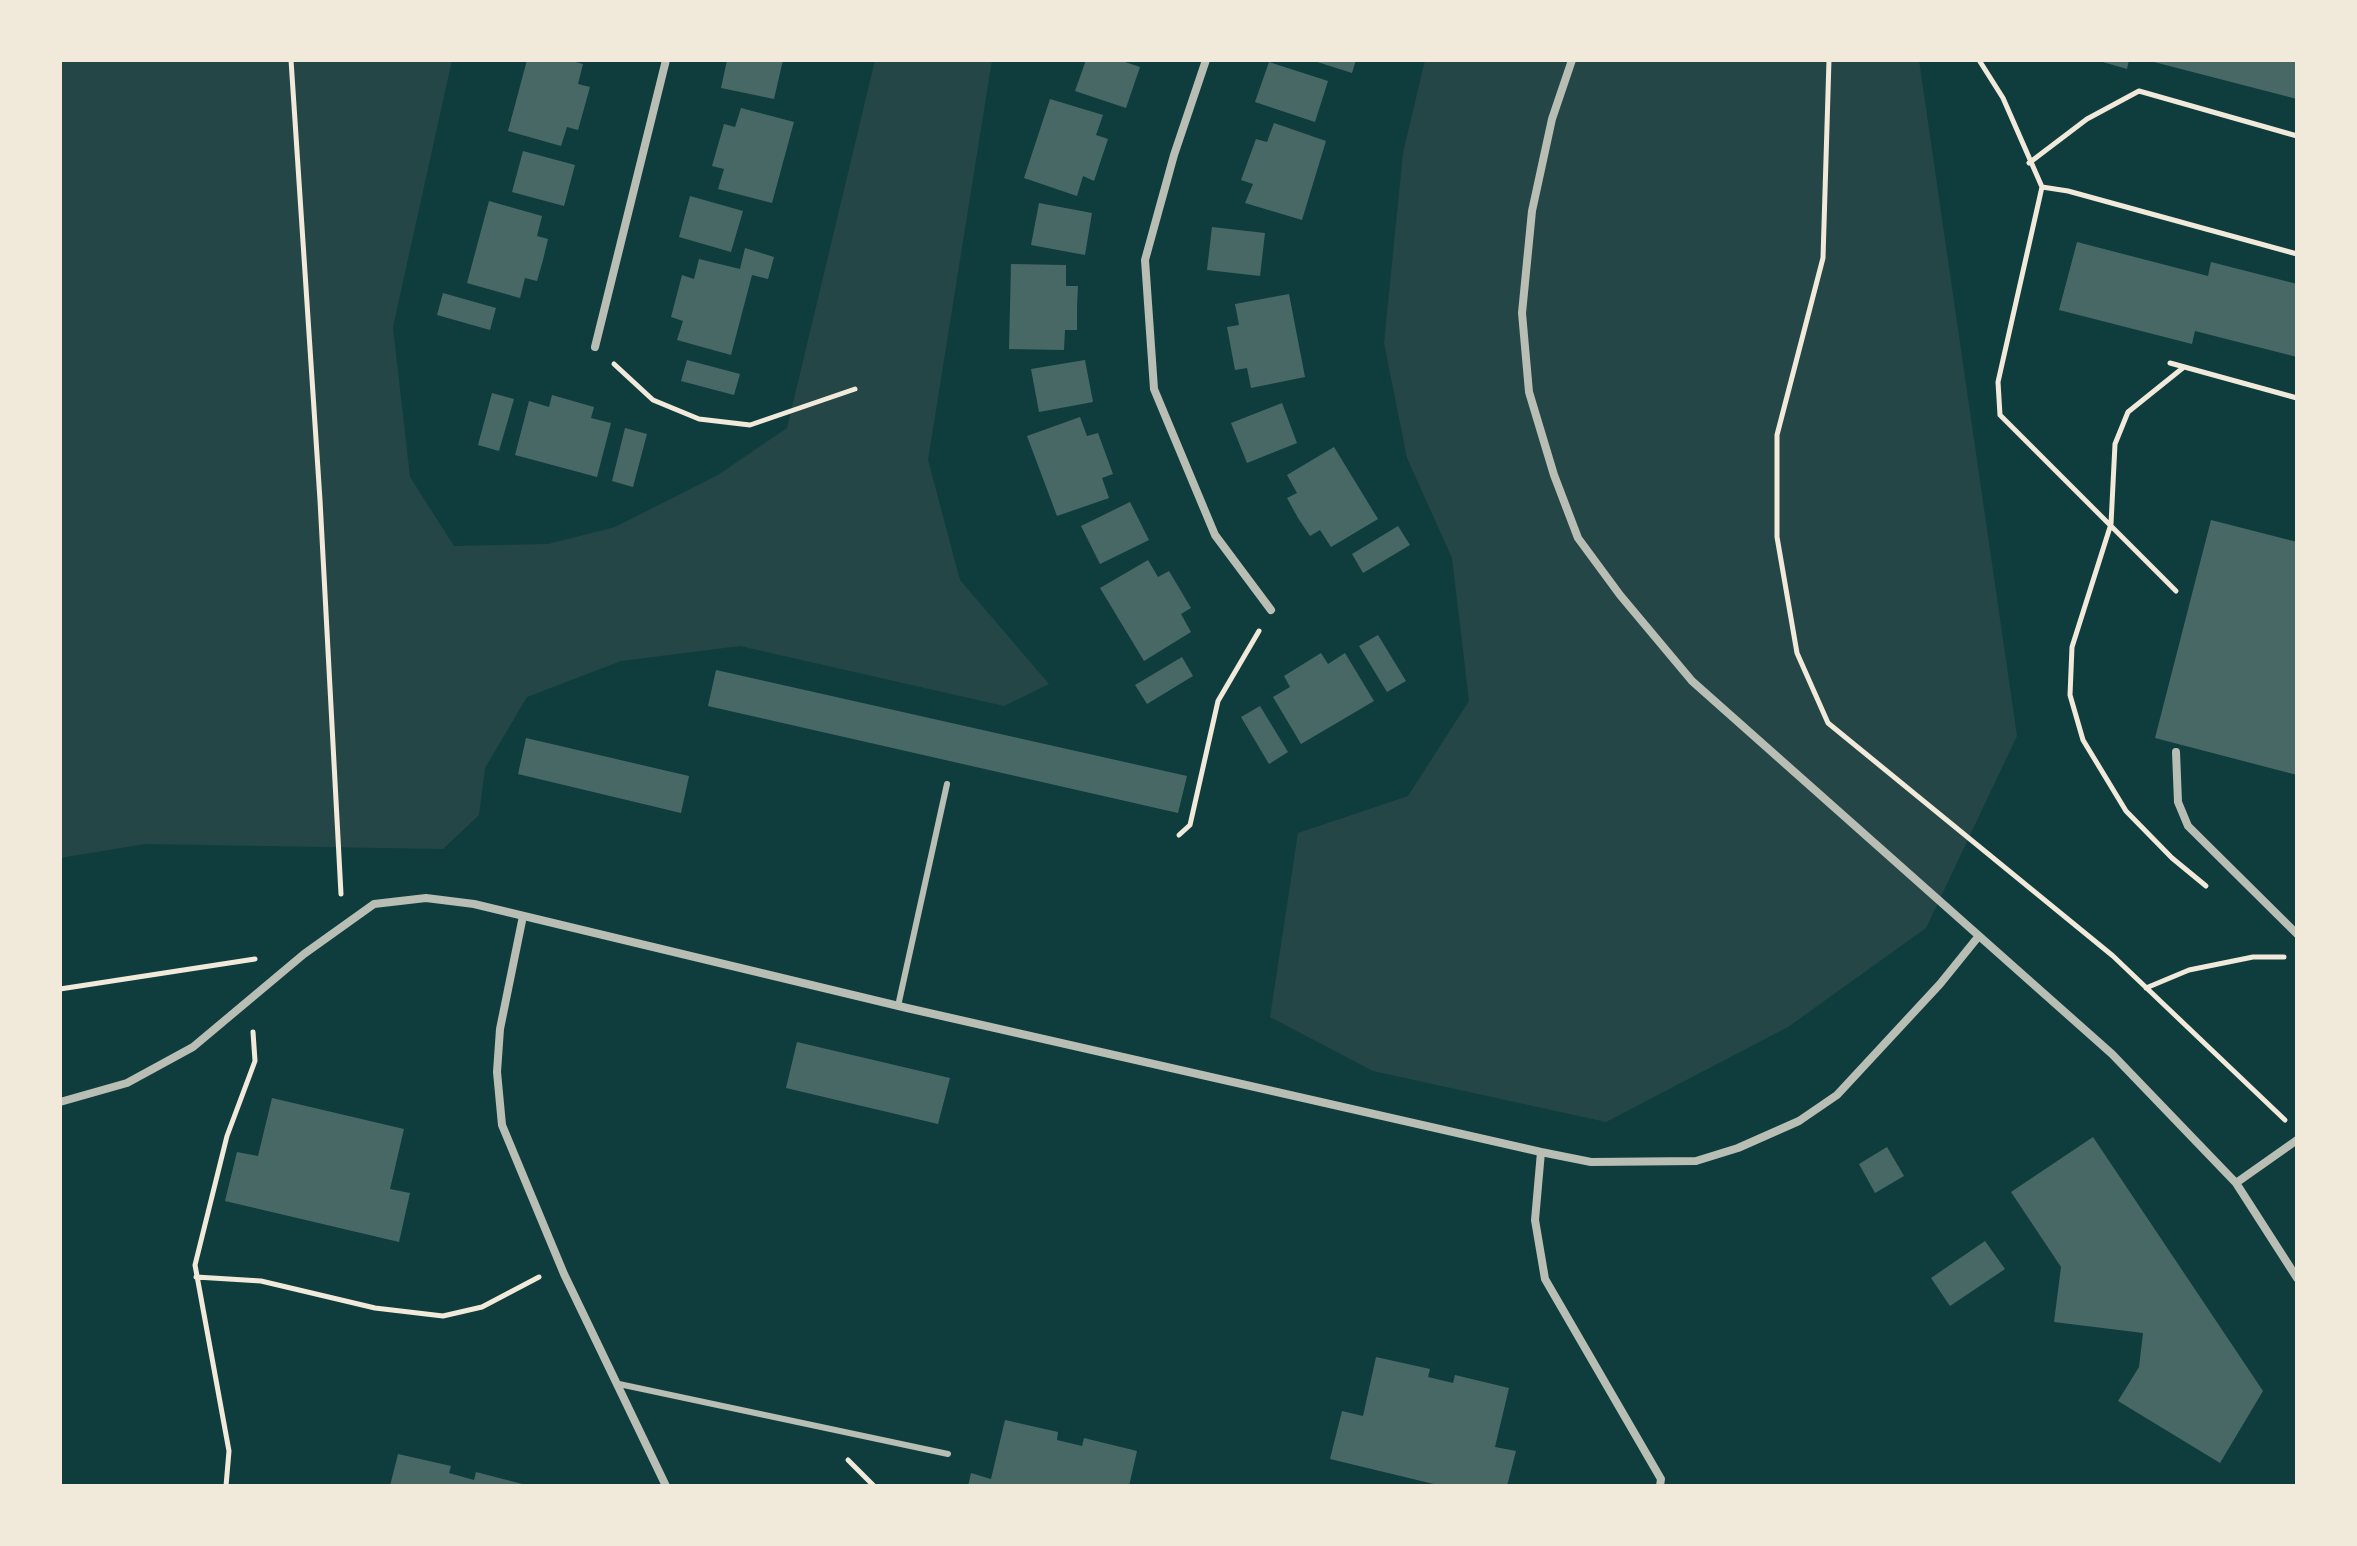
<!DOCTYPE html>
<style>
body{margin:0}
#map{position:relative;width:2357px;height:1546px;overflow:hidden;background:#0f3d3e;font-family:Signika,sans-serif}
canvas{display:block}
.frame{position:absolute;inset:0;border:62px solid #f1e9da;pointer-events:none}
</style>
<div id="map">
<canvas width="2357" height="1546"></canvas>
<div class="frame"></div>
</div>
<script>
const ctx = document.querySelector('canvas').getContext('2d');
ctx.lineJoin = 'round';
function paint(path, color) { ctx.fillStyle = color; ctx.fill(path, 'evenodd'); }
const shape = rows => new Path2D(rows.map(r => 'M' + r).join(''));
function trace(path, color, width, dash) { ctx.strokeStyle = color; ctx.lineWidth = width; ctx.lineCap = dash ? 'butt' : 'round'; ctx.setLineDash(dash || []); ctx.stroke(path); }
const green = shape([
 [60,60,452,60,393,327,410,477,454,546,548,544,615,527,718,475,787,428,875,60,992,60,928,460,960,580,1049,684,1004,706,740,646,621,661,527,697,485,768,479,815,443,849,145,844,60,858],
 [1425,60,1919,60,2017,736,1926,928,1788,1027,1606,1122,1373,1071,1270,1017,1298,833,1408,796,1469,701,1452,558,1407,458,1384,343,1403,153]
]);
const building = shape([
 [527,60,568,60,583,64,578,84,590,87,578,130,567,127,561,146,508,131],
 [727,60,783,60,774,99,721,88],
 [1086,60,1119,60,1140,67,1126,108,1075,91],
 [1311,60,1356,60,1352,73],
 [2096,60,2129,60,2127,69],
 [2151,60,2297,60,2297,99,2150,61],
 [1269,62,1328,81,1315,122,1255,102],
 [1050,99,1103,115,1096,135,1108,139,1094,181,1083,176,1077,196,1024,178],
 [741,108,794,122,772,203,718,189,724,169,712,166,724,124,735,127],
 [1274,123,1326,141,1302,220,1245,203,1253,184,1241,180,1256,139,1267,142],
 [523,151,575,165,564,206,512,192],
 [690,196,743,211,731,252,679,237],
 [489,201,542,216,537,236,548,239,543,260,537,281,525,278,520,298,467,283],
 [1039,203,1092,213,1085,255,1031,245],
 [1212,227,1265,233,1260,276,1207,270],
 [2077,242,2208,276,2211,262,2297,284,2297,357,2195,331,2192,344,2059,310],
 [745,248,774,257,768,279,752,275,731,355,677,340,683,321,671,317,682,275,694,279,699,259,740,269],
 [1011,264,1066,265,1066,286,1078,286,1077,307,1077,330,1065,330,1064,350,1009,349],
 [443,293,496,308,490,330,437,315],
 [1289,294,1305,377,1251,388,1247,368,1235,370,1227,327,1239,325,1235,304],
 [687,360,740,374,734,395,681,381],
 [1085,360,1093,402,1039,412,1031,369],
 [492,393,514,399,499,451,478,445],
 [552,395,594,407,591,418,611,423,597,477,515,455,529,401,549,407],
 [1282,403,1297,443,1247,463,1231,423],
 [1080,417,1087,436,1098,433,1113,474,1102,478,1109,498,1057,516,1027,436],
 [625,428,647,434,633,487,612,481],
 [1334,447,1378,519,1331,547,1320,530,1310,536,1298,518,1287,498,1297,493,1287,475],
 [1130,502,1149,540,1100,564,1081,526],
 [2211,520,2297,542,2297,775,2155,738],
 [1398,526,1410,545,1363,573,1352,554],
 [1148,560,1158,577,1169,571,1191,608,1181,614,1191,632,1144,661,1100,588],
 [1378,635,1406,681,1387,692,1359,646],
 [1321,653,1328,664,1345,653,1374,701,1301,744,1273,697,1290,687,1284,676],
 [1182,657,1193,676,1147,704,1135,685],
 [716,670,1187,776,1178,813,708,706],
 [1260,706,1288,752,1269,764,1241,717],
 [526,738,689,776,681,813,518,774],
 [797,1042,950,1078,938,1124,786,1088],
 [272,1098,404,1129,390,1189,410,1193,399,1242,225,1201,237,1152,258,1156],
 [2093,1137,2263,1391,2220,1463,2118,1401,2139,1367,2143,1333,2054,1322,2061,1267,2011,1192],
 [1887,1147,1904,1176,1875,1193,1859,1164],
 [1985,1241,2005,1269,1950,1306,1931,1278],
 [1376,1357,1430,1369,1428,1377,1453,1383,1455,1375,1509,1388,1495,1447,1516,1451,1507,1486,1442,1486,1330,1459,1342,1411,1363,1416],
 [1005,1420,1058,1432,1057,1440,1082,1446,1084,1438,1137,1451,1129,1486,968,1486,971,1473,991,1479],
 [398,1454,451,1466,449,1473,474,1480,476,1472,530,1486,390,1486]
]);
const path = shape([
 [291,60,320,500,341,894],
 [1829,60,1823,258,1777,435,1777,537,1797,653,1828,723,2113,956,2285,1120],
 [1979,60,2003,98,2042,187,2068,191,2297,254],
 [2029,163,2087,119,2139,91,2297,136],
 [2042,187,1998,382,2000,415,2176,591],
 [2170,363,2297,398],
 [614,364,653,400,699,419,750,425,855,389],
 [2184,367,2128,412,2115,444,2111,524,2072,647,2070,695,2083,740,2126,811,2172,858,2206,886],
 [1179,835,1190,825,1218,701,1259,631],
 [2146,988,2189,970,2253,957,2284,957],
 [60,989,255,959],
 [196,1277,261,1281,375,1308,443,1316,482,1307,539,1277],
 [848,1460,874,1486],
 [226,1486,229,1451,195,1265,227,1136,255,1061,253,1032]
]);
const service = shape([
 [898,1006,947,784],
 [619,1384,948,1454]
]);
const minor = shape([
 [1206,60,1174,155,1145,260,1154,389,1215,535,1271,610],
 [1572,60,1552,119,1532,211,1522,313,1529,392,1554,475,1578,538,1620,595,1692,681,2112,1054,2236,1183,2297,1278],
 [595,347,666,60],
 [2176,752,2178,802,2188,826,2297,934],
 [523,916,500,1029,497,1072,502,1125,564,1274,666,1486],
 [60,1102,127,1083,193,1047,304,954,374,904,426,898,474,904,907,1008,1541,1152,1591,1162,1696,1161,1738,1148,1799,1121,1837,1095,1940,984,1978,937],
 [1541,1152,1535,1220,1545,1279,1661,1479,1660,1486],
 [2236,1183,2297,1140]
]);
paint(green, '#244646');
paint(building, '#486865');
trace(path, '#f1e9da', 5);
trace(service, '#b8beb3', 6);
trace(minor, '#b8beb3', 8);
</script>
